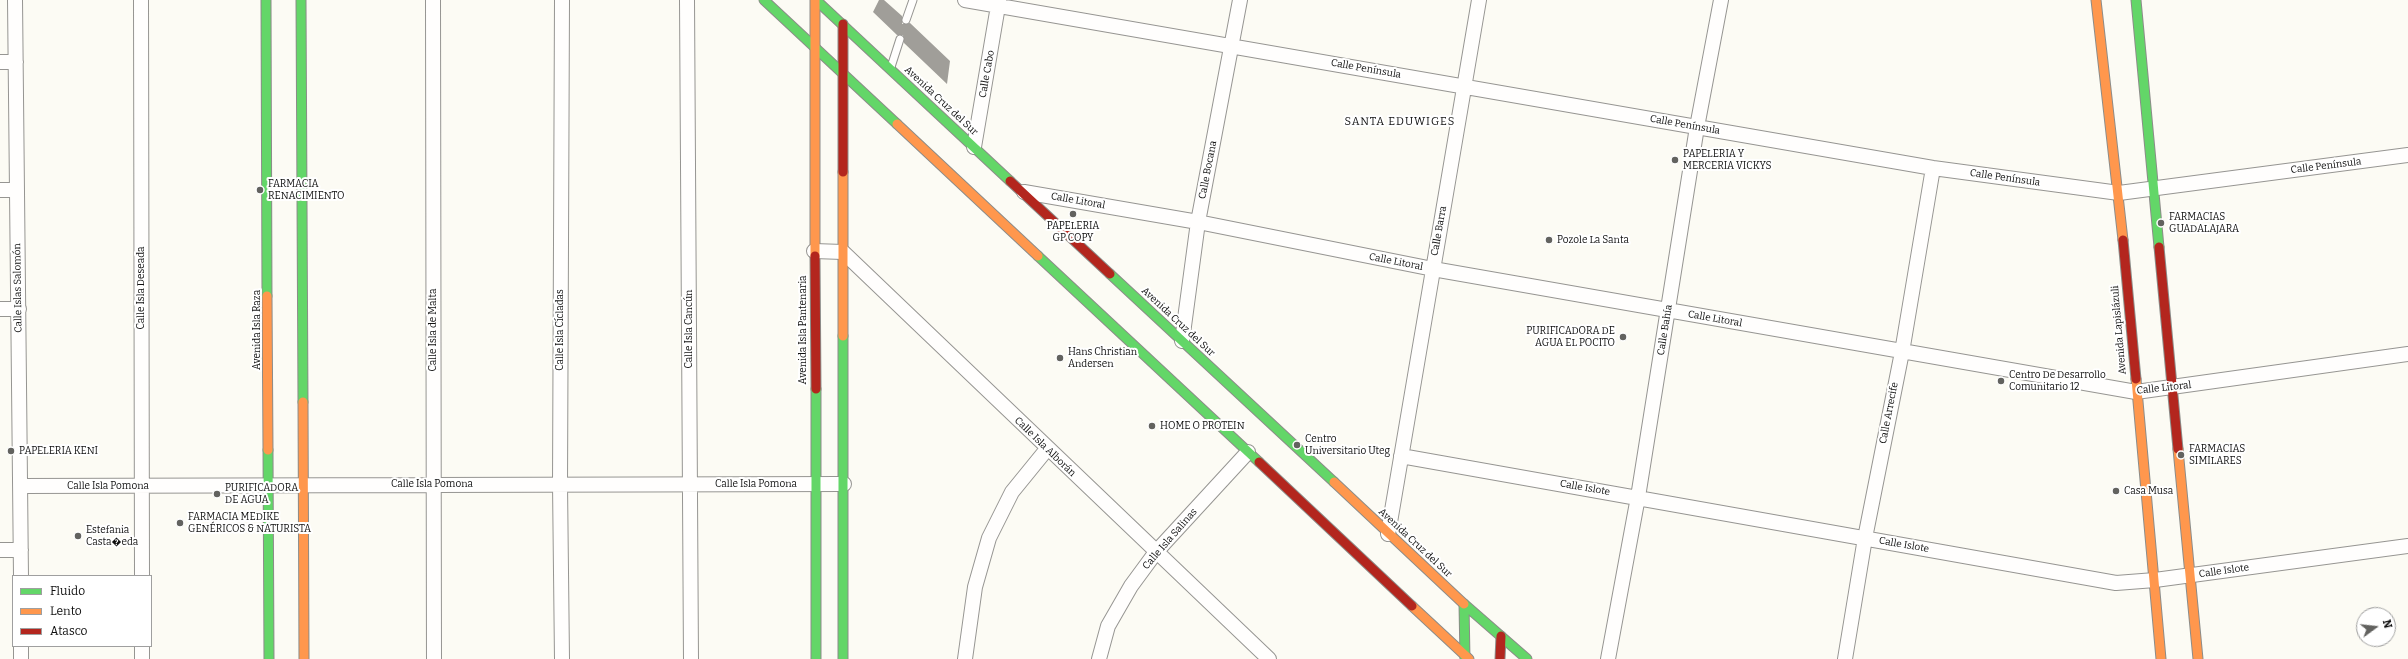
<!DOCTYPE html>
<meta charset="utf-8">
<style>
body{margin:0}
#map{position:relative;width:2408px;height:659px;overflow:hidden;background:#fcfbf4;font-family:Bitter,serif}
canvas{display:block}
.legend{position:absolute;left:12px;top:575px;width:140px;height:72px;box-sizing:border-box;background:#fff;border:1px solid #9f9f9f;margin:0;padding:5px 7px;list-style:none;font-size:12px;color:#0f0f0f}
.legend li{display:flex;align-items:center;gap:8px;height:20px}
.legend b{width:20px;border:1px solid #9f9f9f}
.north{position:absolute;left:2356px;top:607px;width:40px;height:40px;box-sizing:border-box;background:#fff;border:1px solid #9f9f9f;border-radius:50%;rotate:75deg;font-size:11px;font-weight:700;line-height:16px;text-align:center;color:#0f0f0f}
.north::after{content:'';display:block;margin:auto;width:14px;height:18px;background:#62625f;clip-path:polygon(50% 0,100% 100%,50% 72%,0 100%)}
</style>
<div id="map">
<canvas width="2408" height="659"></canvas>
<ul class="legend">
<li><b style="height:5px;background:#63d668"></b>Fluido</li>
<li><b style="height:5px;background:#ff974d"></b>Lento</li>
<li><b style="height:5px;background:#b3261e"></b>Atasco</li>
</ul>
<div class="north">N</div>
</div>
<script>
const ctx = document.querySelector('canvas').getContext('2d');
ctx.lineJoin = 'round';
function paint(path, color) { ctx.fillStyle = color; ctx.fill(path, 'evenodd'); }
const shape = rows => new Path2D(rows.map(r => 'M' + r).join(''));
function trace(path, color, width, dash) { ctx.strokeStyle = color; ctx.lineWidth = width; ctx.lineCap = dash ? 'butt' : 'round'; ctx.setLineDash(dash || []); ctx.stroke(path); }
function write(font, color, halo, rows, align = 'center') {
  ctx.font = font + ' Bitter,serif'; ctx.lineWidth = 4; ctx.setLineDash([]); ctx.textBaseline = 'middle'; ctx.strokeStyle = halo; ctx.fillStyle = color; for (const [text, x, y, turn = 0] of rows) {
    ctx.save(); ctx.translate(x, y); ctx.rotate((+turn || 0) * Math.PI / 180); ctx.textAlign = isNaN(turn) ? turn : align; if (halo) ctx.strokeText(text, 0, 0); ctx.fillText(text, 0, 0); ctx.restore();
  }
}
const building = shape([
 [879,0,884,0,902,16,902,24,910,23,950,61,947,84,904,43,903,35,897,35,873,12]
]);
const lane = shape([
 [906,20,913,0],
 [891,67,900,39]
]);
const street = shape([
 [15,0,21,576],
 [141,0,142,576],
 [433,0,434,659],
 [562,0,560,484,562,659],
 [687,0,691,659],
 [965,0,1933,168,2119,193,2408,155],
 [0,62,16,62],
 [974,147,999,0],
 [0,190,17,190],
 [1024,192,1198,222,1433,269,2136,392,2408,354],
 [814,251,843,252,1269,659],
 [0,309,19,309],
 [1182,341,1198,222,1240,0],
 [1401,456,2116,583,2155,580,2408,546],
 [20,486,844,484],
 [1388,534,1479,0],
 [0,550,21,550],
 [21,646,21,659],
 [142,646,142,659],
 [965,659,975,587,989,538,1012,492,1047,449],
 [1099,659,1108,626,1131,586,1156,552,1248,452],
 [1608,659,1638,497,1697,127,1721,0],
 [1845,659,1865,538,1902,352,1933,168]
]);
const fast = shape([
 [266,0,267,296],
 [301,0,303,402],
 [764,0,897,124],
 [816,0,1010,181],
 [2136,0,2159,247],
 [1038,256,1259,462],
 [1110,274,1334,482],
 [843,336,843,659],
 [816,389,816,659],
 [268,450,269,659],
 [1464,604,1527,659],
 [1464,604,1465,659]
]);
const slow = shape([
 [815,0,815,256],
 [2096,0,2123,240],
 [897,124,1038,256],
 [843,172,843,336],
 [267,296,268,450],
 [2136,379,2161,659],
 [303,402,304,659],
 [2178,449,2198,659],
 [1334,482,1464,604],
 [1412,606,1469,659]
]);
const jam = shape([
 [843,24,843,172],
 [1010,181,1110,274],
 [2123,240,2136,379],
 [2159,247,2178,449],
 [815,256,816,389],
 [1259,462,1412,606],
 [1500,659,1501,636]
]);
const markers = [
 [1675,160,4,"#62625f"],
 [260,190,4,"#62625f"],
 [1073,214,4,"#62625f"],
 [2161,223,4,"#62625f"],
 [1549,240,4,"#62625f"],
 [1623,337,4,"#62625f"],
 [1060,358,4,"#62625f"],
 [2001,381,4,"#62625f"],
 [1152,426,4,"#62625f"],
 [1297,445,4,"#62625f"],
 [11,451,4,"#62625f"],
 [2181,455,4,"#62625f"],
 [2116,491,4,"#62625f"],
 [217,494,4,"#62625f"],
 [180,523,4,"#62625f"],
 [78,536,4,"#62625f"]
];
const streetNames = [
 ["Calle Península",1366,69,10],
 ["Calle Cabo",987,74,-80],
 ["Avenida Cruz del Sur",941,101,43],
 ["Calle Península",1685,125,10],
 ["Calle Península",2326,166,-7],
 ["Calle Bocana",1208,170,-79],
 ["Calle Península",2005,178,8],
 ["Calle Litoral",1078,201,10],
 ["Calle Barra",1439,231,-80],
 ["Calle Litoral",1396,262,11],
 ["Calle Islas Salomón",18,288,-91],
 ["Calle Isla Deseada",141,288,-90],
 ["Calle Litoral",1715,319,10],
 ["Avenida Cruz del Sur",1178,322,43],
 ["Calle Isla Cancún",689,329,-90],
 ["Avenida Isla Raza",257,330,-90],
 ["Calle Isla de Malta",433,330,-90],
 ["Calle Isla Cícladas",560,330,-90],
 ["Avenida Isla Pantenaria",803,330,-90],
 ["Calle Bahía",1665,330,-81],
 ["Avenida Lapislázuli",2119,330,-95],
 ["Calle Litoral",2164,388,-6],
 ["Calle Arrecife",1889,413,-79],
 ["Calle Isla Alborán",1045,447,44],
 ["Calle Isla Pomona",432,484],
 ["Calle Isla Pomona",756,484],
 ["Calle Isla Pomona",108,486],
 ["Calle Islote",1585,488,10],
 ["Calle Isla Salinas",1170,539,-49],
 ["Avenida Cruz del Sur",1415,543,43],
 ["Calle Islote",1904,545,10],
 ["Calle Islote",2224,571,-8]
];
const poiNames = [
 ["PAPELERIA Y",1683,154],
 ["MERCERIA VICKYS",1683,166],
 ["FARMACIA",268,184],
 ["RENACIMIENTO",268,196],
 ["FARMACIAS",2169,217],
 ["GUADALAJARA",2169,229],
 ["PAPELERIA",1073,226,"center"],
 ["GP COPY",1073,238,"center"],
 ["Pozole La Santa",1557,240],
 ["PURIFICADORA DE",1615,331,"right"],
 ["AGUA EL POCITO",1615,343,"right"],
 ["Hans Christian",1068,352],
 ["Andersen",1068,364],
 ["Centro De Desarrollo",2009,375],
 ["Comunitario 12",2009,387],
 ["HOME O PROTEIN",1160,426],
 ["Centro",1305,439],
 ["Universitario Uteg",1305,451],
 ["FARMACIAS",2189,449],
 ["SIMILARES",2189,461],
 ["PAPELERIA KENI",19,451],
 ["PURIFICADORA",225,488],
 ["DE AGUA",225,500],
 ["Casa Musa",2124,491],
 ["FARMACIA MEDIKE",188,517],
 ["GENÉRICOS & NATURISTA",188,529],
 ["Estefania",86,530],
 ["Casta�eda",86,542]
];
const neighbourhoodNames = [
 ["SANTA EDUWIGES",1400,122]
];
paint(building, '#a09e99');
trace(lane, '#969592', 9);
trace(street, '#969592', 16);
trace(fast, '#8c8c89', 11);
trace(slow, '#8c8c89', 11);
trace(jam, '#8c8c89', 11);
trace(lane, '#fffefd', 7);
trace(street, '#fffefd', 14);
trace(fast, '#63d668', 9);
trace(slow, '#ff974d', 9);
trace(jam, '#b3261e', 9);
for (const [x, y, r, color] of markers) { const dot = new Path2D(); dot.arc(x, y, r, 0, 2 * Math.PI); ctx.fillStyle = color; ctx.fill(dot); trace(dot, '#fff', 1.5); }
write('10px', '#0f0f0f', '#fff', streetNames);
write('10px', '#0f0f0f', '#fff', poiNames, 'left');
ctx.letterSpacing = '1px';
write('11px', '#0f0f0f', '#fff', neighbourhoodNames);
ctx.letterSpacing = '0px';
</script>
